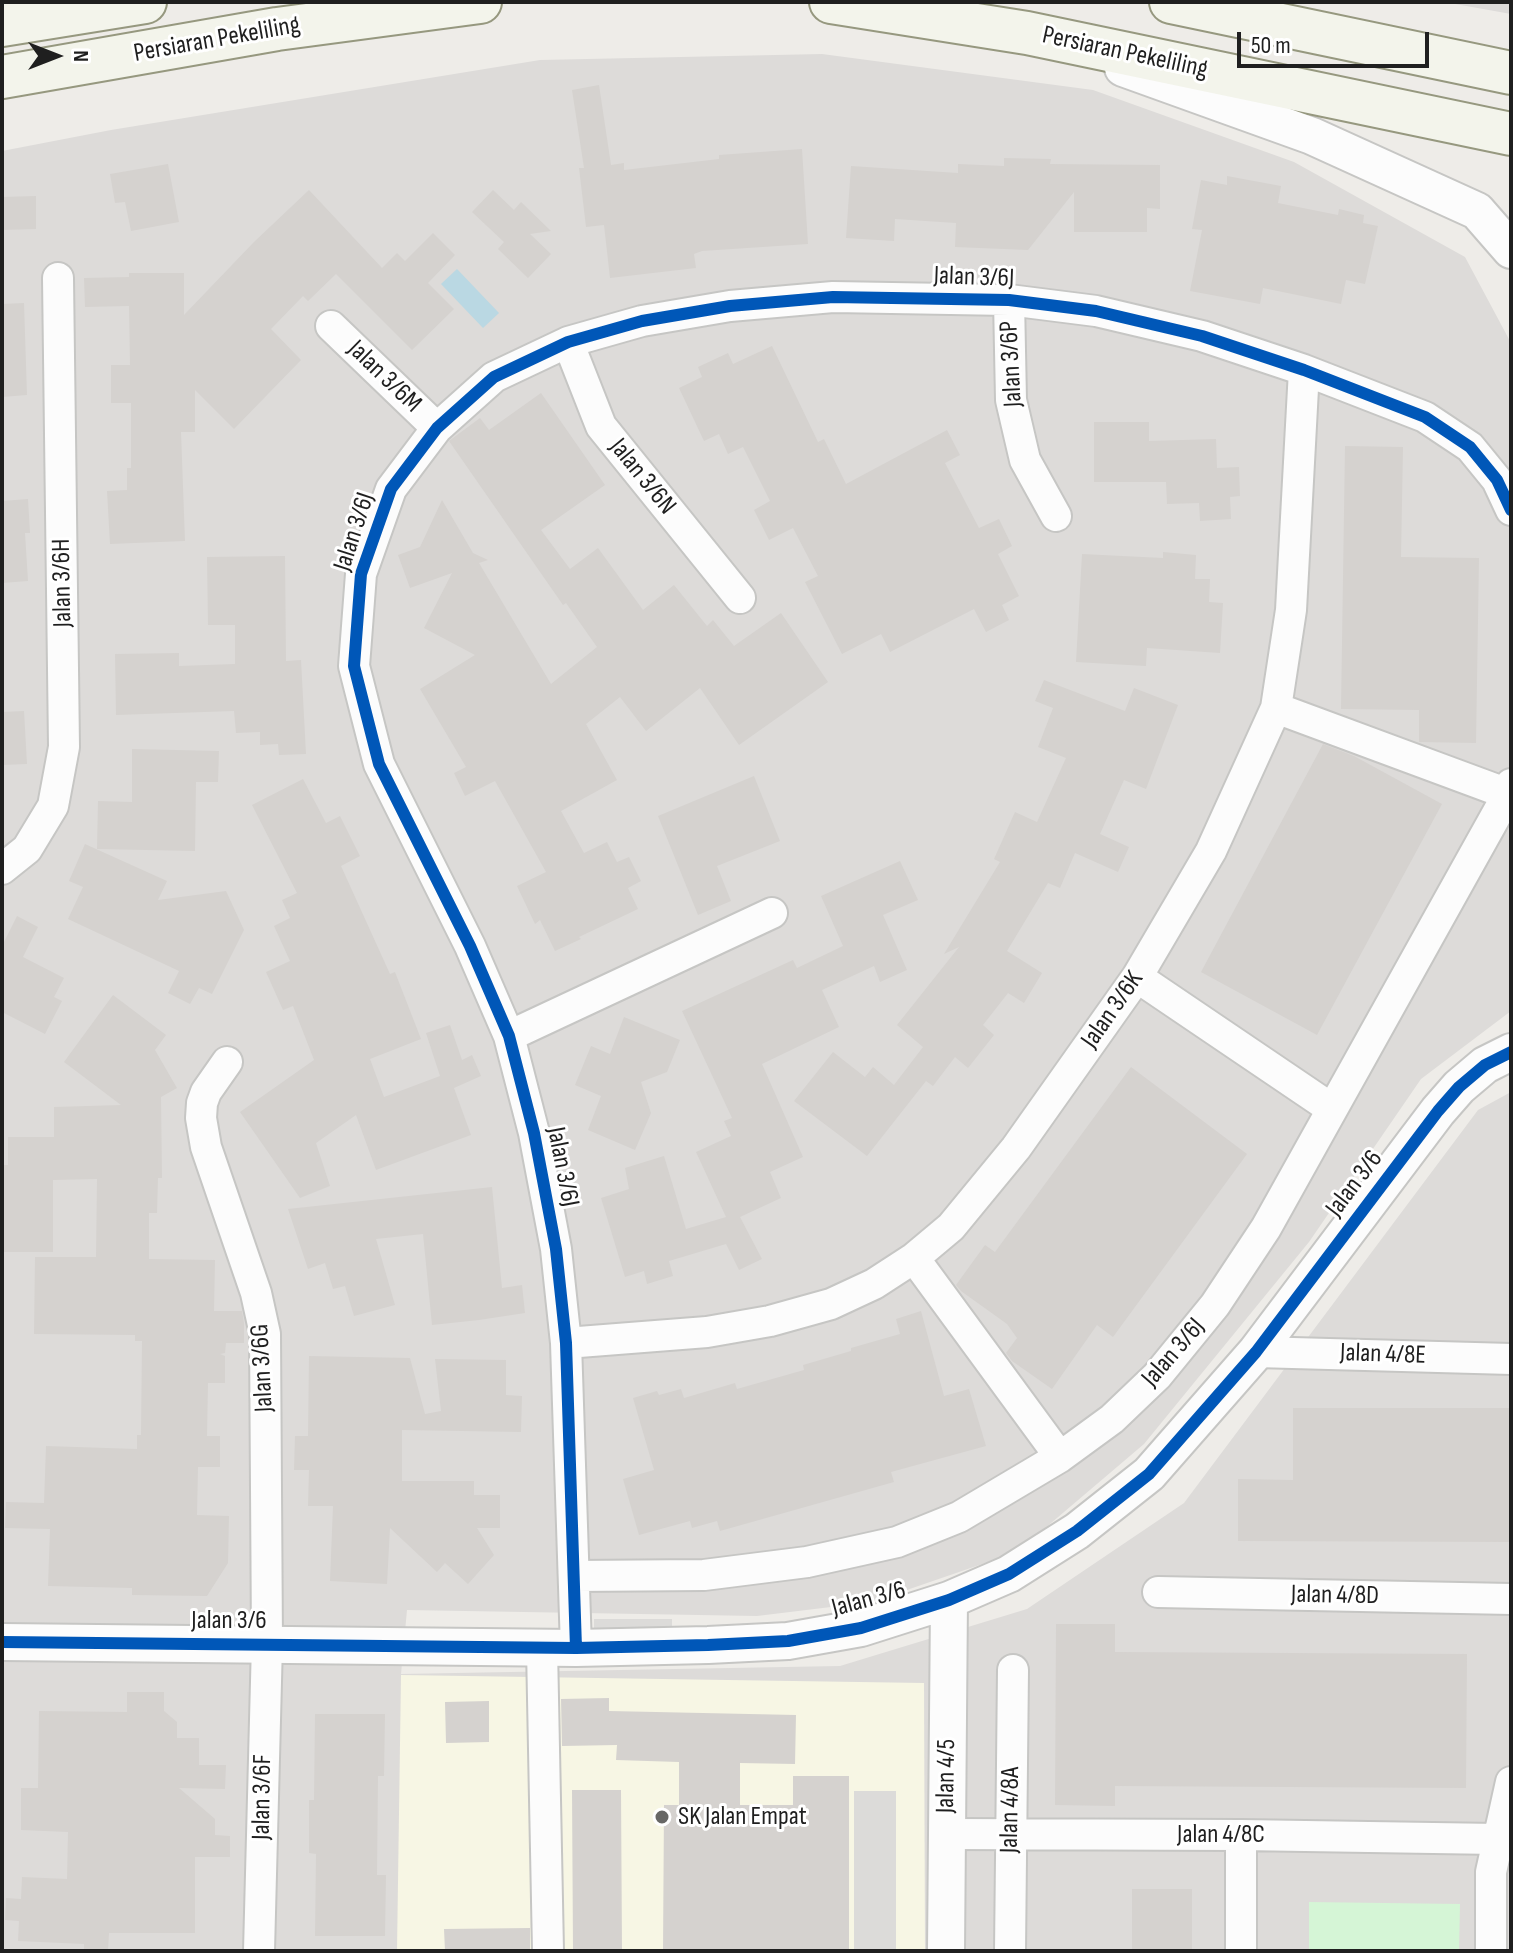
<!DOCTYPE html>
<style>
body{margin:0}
#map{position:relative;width:1513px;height:1953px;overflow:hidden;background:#eeece8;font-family:"Sofia Sans Condensed",sans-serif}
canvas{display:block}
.frame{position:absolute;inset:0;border:4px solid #1f1f1f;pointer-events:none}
.north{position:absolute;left:16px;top:16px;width:80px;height:80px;-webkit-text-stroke:6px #fff;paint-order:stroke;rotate:90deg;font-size:22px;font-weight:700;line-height:32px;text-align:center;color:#1f1f1f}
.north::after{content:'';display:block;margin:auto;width:28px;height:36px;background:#1f1f1f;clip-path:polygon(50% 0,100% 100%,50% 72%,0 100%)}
.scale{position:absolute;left:1237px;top:32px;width:192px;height:36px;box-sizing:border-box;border:4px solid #1f1f1f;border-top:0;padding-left:10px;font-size:24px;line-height:28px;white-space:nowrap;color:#1f1f1f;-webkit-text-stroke:6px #fff;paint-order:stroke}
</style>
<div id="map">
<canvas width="1513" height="1953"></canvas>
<div class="frame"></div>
<div class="north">N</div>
<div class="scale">50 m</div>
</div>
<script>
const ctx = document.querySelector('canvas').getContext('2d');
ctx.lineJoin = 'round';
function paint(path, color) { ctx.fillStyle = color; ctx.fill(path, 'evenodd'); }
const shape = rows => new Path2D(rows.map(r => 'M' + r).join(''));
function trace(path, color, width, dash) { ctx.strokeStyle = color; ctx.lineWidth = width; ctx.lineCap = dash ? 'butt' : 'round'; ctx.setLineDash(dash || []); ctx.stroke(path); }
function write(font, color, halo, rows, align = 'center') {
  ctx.font = font + ' "Sofia Sans Condensed",sans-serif'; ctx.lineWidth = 6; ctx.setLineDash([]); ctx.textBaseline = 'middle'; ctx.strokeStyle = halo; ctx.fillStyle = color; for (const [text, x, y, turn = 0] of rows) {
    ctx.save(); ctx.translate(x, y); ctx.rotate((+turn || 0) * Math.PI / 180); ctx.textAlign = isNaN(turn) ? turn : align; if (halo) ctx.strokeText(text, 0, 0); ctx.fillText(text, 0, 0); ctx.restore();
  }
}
const residential = shape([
 [1444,2,1511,2,1511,14],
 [822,54,1093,90,1294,162,1465,257,1511,343,1511,1011,1421,1079,1309,1242,1144,1444,1017,1552,872,1602,757,1616,407,1610,401,1674,840,1666,1027,1609,1184,1503,1478,1110,1511,1092,1511,1951,2,1951,2,151,111,130,540,60]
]);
const education = shape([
 [401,1675,924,1683,925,1951,397,1951]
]);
const religious = shape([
 [594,1619,672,1619,672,1635,594,1635],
 [854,1791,896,1791,896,1951,854,1951]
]);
const park = shape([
 [1309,1902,1460,1904,1459,1951,1309,1951]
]);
const water = shape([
 [457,269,499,313,483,328,441,284]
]);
const building = shape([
 [599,85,611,165,624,163,624,170,719,159,719,155,802,149,808,244,702,251,694,254,696,268,610,278,604,225,586,227,579,168,584,168,572,90],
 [1004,158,1051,159,1050,164,1160,165,1160,209,1147,208,1147,232,1074,232,1074,192,1028,250,955,247,956,223,895,219,894,241,846,238,851,166,958,173,958,164,1004,166],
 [168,164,179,222,131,231,125,202,115,203,110,174],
 [1227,176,1281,186,1278,203,1338,215,1339,209,1364,215,1363,223,1378,226,1365,284,1346,280,1341,304,1263,288,1260,304,1190,291,1202,230,1192,229,1201,180,1227,185],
 [309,190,382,268,397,253,405,261,433,233,455,255,428,283,454,309,412,350,336,274,308,301,303,296,271,329,301,360,234,429,195,390,195,432,181,432,185,541,110,544,107,491,127,490,127,468,131,468,131,403,111,403,111,365,130,365,129,306,85,307,84,278,129,277,129,273,184,273,184,315,254,242],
 [493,190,514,210,521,202,551,231,530,234,551,254,528,278,498,249,504,242,472,212],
 [36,196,36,229,2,230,2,197],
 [24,303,27,395,2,397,2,304],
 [772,346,818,442,824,439,846,484,947,430,960,455,945,463,979,528,999,519,1012,546,998,554,1019,596,1002,605,1009,620,986,632,974,609,890,652,881,634,842,654,805,582,818,576,793,528,769,540,754,510,770,501,743,447,728,454,719,434,704,441,679,388,702,377,698,367,728,353,733,364],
 [541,393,605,485,541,530,570,569,598,548,643,610,674,585,707,626,713,620,734,646,781,613,828,682,739,745,700,688,646,731,620,697,586,724,617,780,561,811,584,853,607,842,617,862,629,857,641,881,628,888,638,909,579,937,581,939,555,951,540,920,535,924,517,886,546,872,495,781,465,796,454,773,466,767,420,689,475,655,424,628,452,573,410,588,398,555,420,547,442,500,473,553,488,560,479,563,551,684,597,647,566,603,563,605,449,441,480,418,489,430],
 [1094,422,1149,422,1149,441,1216,439,1217,468,1239,467,1240,496,1230,497,1231,519,1200,521,1199,503,1167,504,1166,482,1094,482],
 [1345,446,1403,447,1401,557,1479,558,1476,743,1419,742,1419,710,1341,709],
 [28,499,30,533,25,533,28,581,2,583,2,501],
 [1163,552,1196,555,1195,579,1210,579,1209,602,1223,603,1220,653,1147,648,1146,666,1076,662,1082,554,1163,558],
 [285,556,286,661,301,660,306,754,279,755,278,744,260,745,260,732,236,733,234,711,116,715,115,654,179,653,179,666,235,664,235,625,208,625,207,557],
 [1044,680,1125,711,1134,688,1178,705,1146,789,1124,780,1100,834,1129,847,1118,872,1075,853,1060,888,1048,883,1007,951,1042,973,1024,1003,1008,993,983,1025,994,1035,968,1068,955,1057,933,1086,926,1081,867,1156,794,1101,833,1052,865,1077,873,1067,894,1085,923,1047,897,1025,959,947,944,954,1000,862,994,859,1015,812,1037,822,1066,758,1038,747,1053,708,1035,701],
 [24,711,27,764,2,765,2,712],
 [1323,744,1354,756,1442,804,1317,1035,1201,972],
 [132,749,219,751,218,782,196,782,195,851,97,849,98,801,132,802],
 [754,776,780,841,717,866,731,901,698,915,658,816],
 [303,779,326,823,340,816,360,856,341,866,390,974,395,972,421,1039,370,1059,384,1097,440,1076,426,1033,450,1025,462,1060,472,1055,481,1076,454,1088,471,1135,376,1170,356,1115,316,1143,330,1186,300,1198,240,1112,314,1060,293,1006,283,1010,266,972,290,961,274,926,290,918,282,900,297,893,252,805],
 [85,844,167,881,158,900,226,891,244,930,212,994,199,988,190,1004,168,993,179,971,68,919,83,887,69,881],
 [900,861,918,900,883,915,907,970,880,982,874,966,822,990,839,1027,762,1064,803,1157,770,1172,781,1198,740,1217,762,1259,739,1270,726,1244,669,1261,673,1276,647,1284,644,1271,625,1277,601,1198,629,1189,625,1168,664,1156,686,1229,726,1217,696,1152,731,1136,724,1121,732,1118,682,1011,793,960,797,968,843,946,821,896],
 [17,916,38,927,23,957,64,978,54,997,62,1001,45,1034,2,1012,2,946],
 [113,995,166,1035,155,1050,177,1088,161,1097,162,1178,158,1178,157,1213,149,1213,149,1259,215,1260,214,1311,242,1311,244,1323,244,1343,226,1343,225,1353,220,1354,225,1356,225,1383,208,1383,207,1436,220,1436,220,1467,198,1467,197,1515,229,1516,228,1563,207,1596,132,1595,132,1588,48,1586,50,1529,5,1528,6,1502,44,1503,46,1446,137,1449,137,1435,141,1435,142,1341,135,1341,135,1335,34,1334,35,1257,96,1257,97,1179,53,1180,53,1252,2,1252,2,1165,8,1165,8,1137,54,1137,54,1107,121,1105,64,1062],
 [624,1017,680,1040,667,1072,641,1082,651,1113,635,1150,588,1130,601,1096,575,1085,591,1046,610,1054],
 [1131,1067,1247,1154,1113,1337,1097,1325,1052,1389,1012,1361,1006,1353,1017,1338,1007,1324,961,1291,956,1285,985,1245,995,1252],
 [492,1187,502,1288,522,1285,525,1313,479,1320,432,1325,423,1234,376,1239,395,1305,354,1316,345,1286,333,1289,325,1263,308,1269,288,1209],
 [921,1311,944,1396,969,1389,986,1446,891,1472,894,1482,720,1531,717,1521,692,1528,690,1521,639,1535,623,1479,654,1470,633,1398,657,1391,659,1395,681,1389,684,1398,735,1383,737,1389,804,1370,803,1365,851,1351,851,1348,900,1334,896,1319],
 [309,1356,410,1358,425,1414,441,1411,435,1359,506,1360,506,1395,522,1396,521,1432,402,1430,402,1481,474,1481,474,1495,500,1495,500,1528,477,1528,494,1555,468,1584,445,1563,437,1572,390,1528,387,1584,330,1581,333,1506,308,1506,309,1470,294,1470,295,1436,308,1436],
 [1293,1408,1511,1408,1511,1542,1238,1541,1238,1479,1293,1480],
 [1056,1624,1115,1624,1115,1652,1467,1654,1466,1788,1115,1786,1115,1806,1055,1805],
 [127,1692,164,1692,164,1711,177,1722,177,1738,199,1738,199,1765,226,1765,225,1789,179,1788,215,1819,215,1835,230,1836,230,1857,195,1857,195,1933,109,1933,108,1951,84,1951,84,1944,18,1941,19,1921,5,1920,6,1898,21,1899,22,1877,67,1879,68,1832,21,1830,21,1788,38,1788,39,1711,127,1712],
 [609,1698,609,1711,796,1715,795,1764,740,1763,740,1805,793,1805,793,1776,849,1776,849,1951,663,1951,664,1805,679,1805,679,1762,616,1760,617,1745,562,1746,561,1699],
 [489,1701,489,1742,446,1743,445,1702],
 [315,1714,385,1714,384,1776,378,1776,377,1875,386,1875,385,1936,315,1936,316,1854,309,1853,309,1800,314,1800],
 [572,1790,621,1790,622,1951,573,1951],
 [1132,1889,1192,1889,1192,1951,1132,1951],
 [530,1928,530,1951,445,1951,444,1929]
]);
const minor = shape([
 [1009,300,1011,400,1025,460,1056,516],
 [331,326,437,428],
 [568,342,601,426,740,598],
 [1276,708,1508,794],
 [2,869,27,849,53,806,64,747,58,278],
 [1137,977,1332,1109],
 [509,1036,772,913],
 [227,1062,206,1092,202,1103,201,1118,206,1147,256,1293,265,1334,267,1643,259,1951],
 [914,1258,1060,1457],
 [566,1343,707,1332,770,1321,831,1304,874,1284,914,1258,951,1227,1016,1148,1137,977,1211,851,1276,708,1291,610,1304,370],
 [1256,1352,1511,1359],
 [575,1576,704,1575,807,1562,897,1542,959,1517,1060,1457,1112,1419,1157,1376,1215,1305,1266,1228,1508,794,1511,784],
 [1158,1592,1511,1599],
 [542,1648,548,1951],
 [576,1648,566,1343,556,1249,534,1133,509,1036,470,946,379,764,354,666,361,574,391,489,437,428,494,377,568,342,642,321,730,306,833,297,1009,300,1096,311,1202,336,1304,370,1425,417,1470,447,1497,480,1511,510],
 [946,1834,1241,1835,1497,1839],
 [1010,1951,1013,1670],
 [1241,1951,1241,1835],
 [1491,1951,1491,1872,1511,1782]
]);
const tertiary = shape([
 [1123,68,1312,136,1477,211,1511,250],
 [2,1642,576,1648,708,1645,788,1641,861,1628,949,1600,1009,1574,1077,1531,1149,1474,1256,1352,1438,1111,1459,1087,1485,1065,1511,1052],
 [946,1951,949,1600]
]);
const secondary = shape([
 [831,2,1027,33,1511,134],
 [1171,2,1511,73],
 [2,25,145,2],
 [2,77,277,29,480,2]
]);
const cycleway = shape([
 [2,1642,576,1648,708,1645,788,1641,861,1628,949,1600,1009,1574,1077,1531,1149,1474,1256,1352,1438,1111,1459,1087,1485,1065,1511,1052],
 [576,1648,566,1343,556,1249,534,1133,509,1036,470,946,379,764,354,666,361,574,391,489,437,428,494,377,568,342,642,321,730,306,833,297,1009,300,1096,311,1202,336,1304,370,1425,417,1470,447,1497,480,1511,510]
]);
const markers = [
 [662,1817,8,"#676765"]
];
const streetNames = [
 ["Persiaran Pekeliling",217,40,-10],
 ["Persiaran Pekeliling",1125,53,12],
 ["Jalan 3/6J",974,278,2],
 ["Jalan 3/6P",1012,364,-93],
 ["Jalan 3/6M",384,377,44],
 ["Jalan 3/6N",642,477,51],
 ["Jalan 3/6J",355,532,-72],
 ["Jalan 3/6H",63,583,-91],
 ["Jalan 3/6K",1113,1010,-55],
 ["Jalan 3/6J",562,1167,79],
 ["Jalan 3/6",1355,1184,-53],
 ["Jalan 3/6J",1174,1353,-49],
 ["Jalan 4/8E",1383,1355,2],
 ["Jalan 3/6G",263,1368,-93],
 ["Jalan 4/8D",1335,1596,1],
 ["Jalan 3/6",869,1600,-15],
 ["Jalan 3/6",229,1621],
 ["Jalan 4/5",947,1776,-89],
 ["Jalan 3/6F",263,1797,-89],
 ["Jalan 4/8A",1011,1810,-89],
 ["Jalan 4/8C",1221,1835]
];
const poiNames = [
 ["SK Jalan Empat",678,1817]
];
paint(residential, '#dddbd9');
paint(education, '#f7f6e4');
paint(religious, '#dcdbd9');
paint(park, '#d5f5d6');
paint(water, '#bad8e3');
paint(building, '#d5d2cf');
trace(minor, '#c6c6c4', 34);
trace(tertiary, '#c6c6c4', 40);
trace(secondary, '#96987f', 46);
trace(minor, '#fcfcfc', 30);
trace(tertiary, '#fcfcfc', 36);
trace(secondary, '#f3f4eb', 42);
trace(cycleway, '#0057b8', 12);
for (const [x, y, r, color] of markers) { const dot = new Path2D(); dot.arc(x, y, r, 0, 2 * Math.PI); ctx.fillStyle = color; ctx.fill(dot); trace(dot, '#fff', 3); }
write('26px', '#1f1f1f', '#fff', streetNames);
write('26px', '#1f1f1f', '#fff', poiNames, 'left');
</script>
